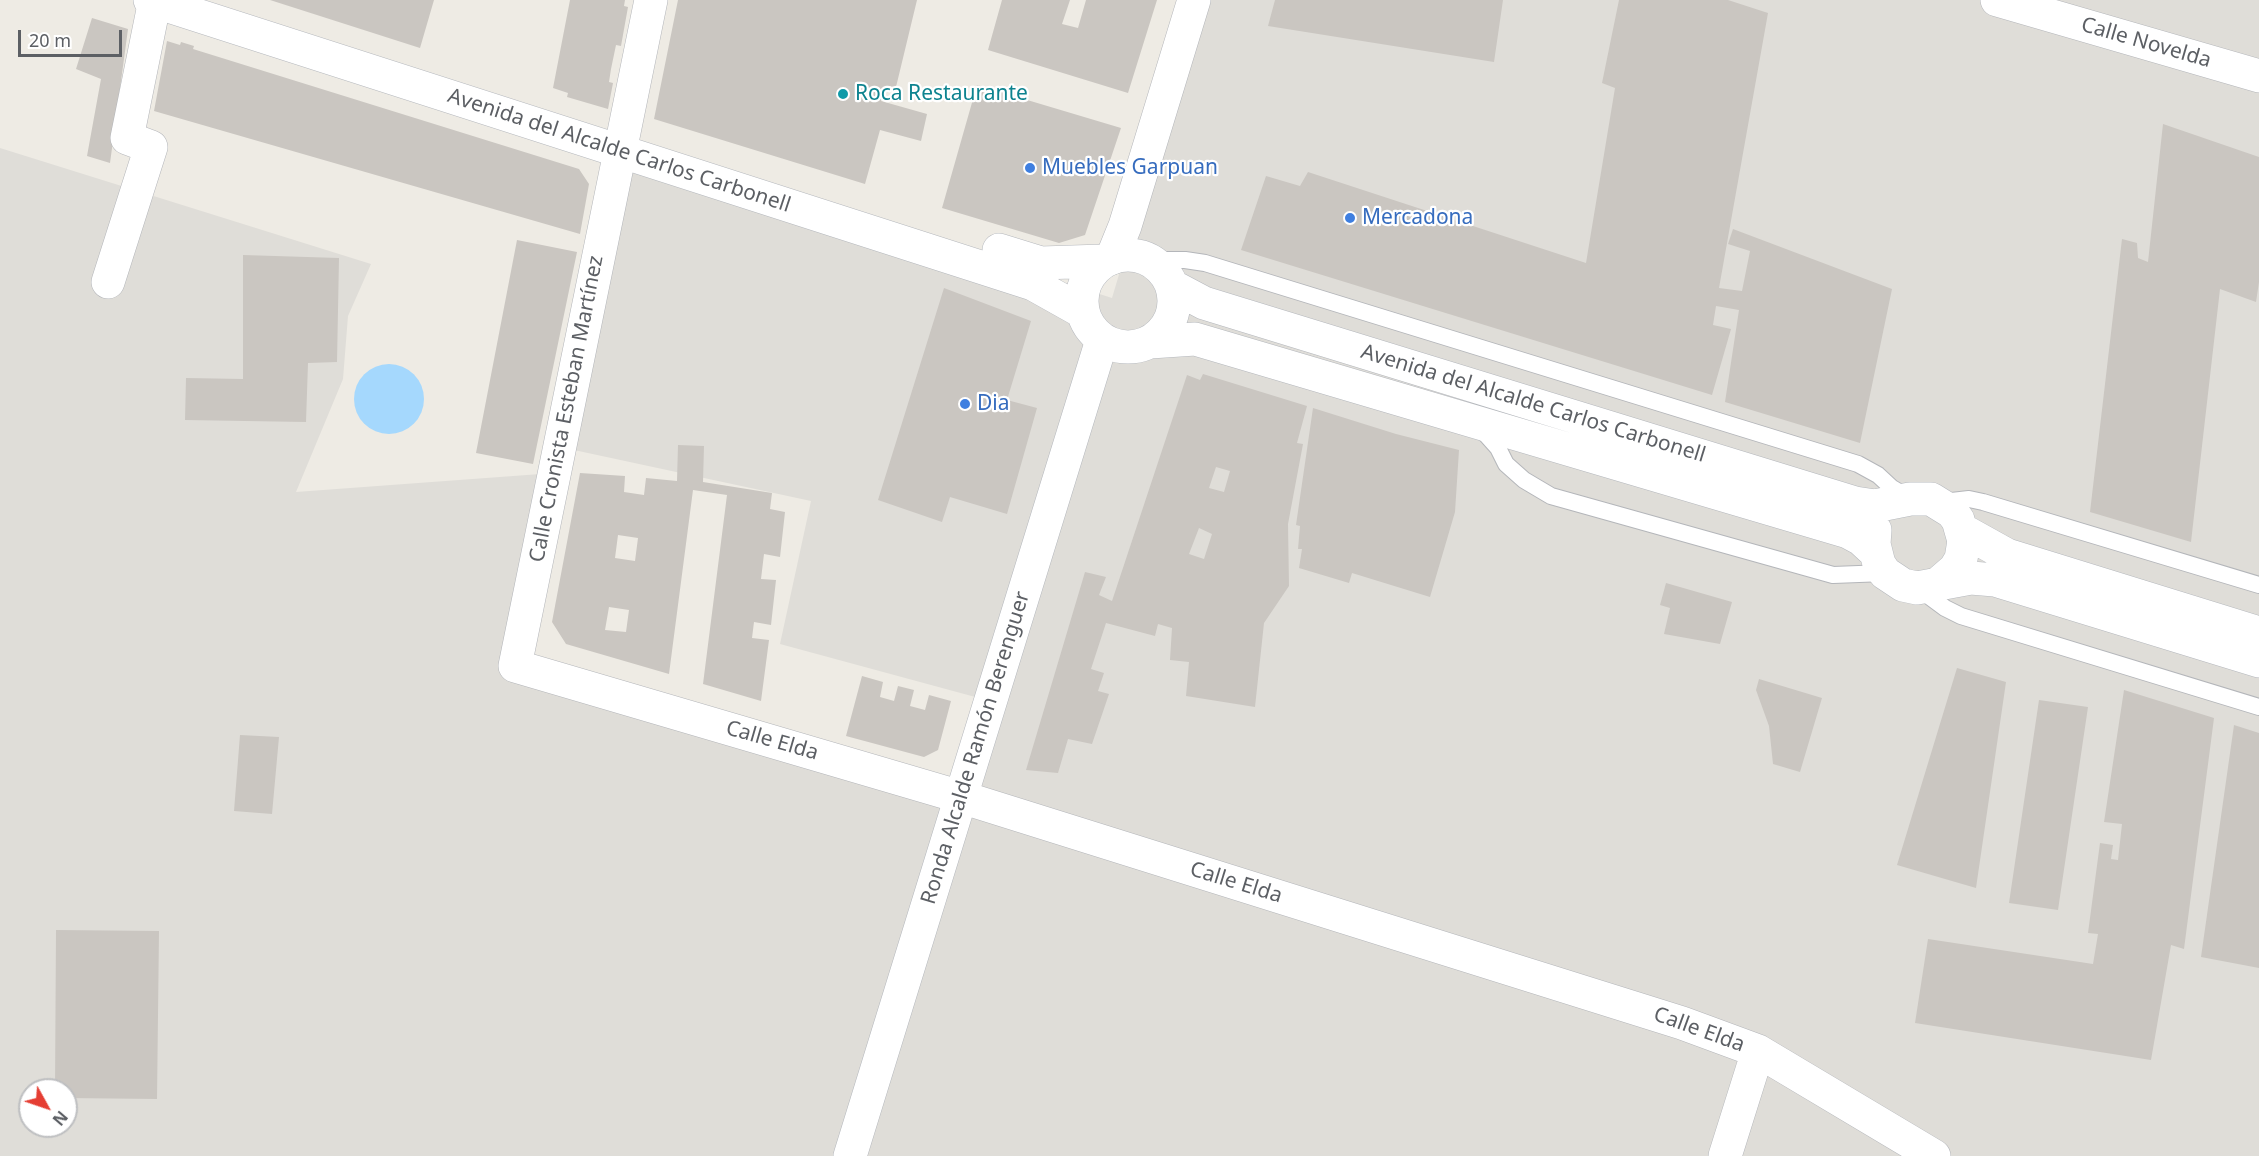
<!DOCTYPE html>
<meta charset="utf-8">
<style>
body{margin:0}
#map{position:relative;width:2259px;height:1156px;overflow:hidden;background:#eeebe4;font-family:"Noto Sans",sans-serif}
canvas{display:block}
.north{position:absolute;left:18px;top:1078px;width:60px;height:60px;box-sizing:border-box;background:#fff;border:2px solid #bebfc1;border-radius:50%;rotate:130deg;font-size:16px;font-weight:700;line-height:24px;text-align:center;color:#5c5f64}
.north::after{content:'';display:block;margin:auto;width:21px;height:27px;background:#e53e33;clip-path:polygon(50% 0,100% 100%,50% 72%,0 100%)}
.scale{position:absolute;left:18px;top:30px;width:104px;height:27px;box-sizing:border-box;border:3px solid #5c5f64;border-top:0;padding-left:8px;font-size:18px;line-height:21px;white-space:nowrap;color:#5c5f64;-webkit-text-stroke:4px #fff;paint-order:stroke}
</style>
<div id="map">
<canvas width="2259" height="1156"></canvas>
<div class="north">N</div>
<div class="scale">20 m</div>
</div>
<script>
const ctx = document.querySelector('canvas').getContext('2d');
ctx.lineJoin = 'round';
function paint(path, color) { ctx.fillStyle = color; ctx.fill(path, 'evenodd'); }
const shape = rows => new Path2D(rows.map(r => 'M' + r).join(''));
function trace(path, color, width, dash) { ctx.strokeStyle = color; ctx.lineWidth = width; ctx.lineCap = dash ? 'butt' : 'round'; ctx.setLineDash(dash || []); ctx.stroke(path); }
function write(font, color, halo, rows, align = 'center') {
  ctx.font = font + ' "Noto Sans",sans-serif'; ctx.lineWidth = 4.5; ctx.setLineDash([]); ctx.textBaseline = 'middle'; ctx.strokeStyle = halo; ctx.fillStyle = color; for (const [text, x, y, turn = 0] of rows) {
    ctx.save(); ctx.translate(x, y); ctx.rotate((+turn || 0) * Math.PI / 180); ctx.textAlign = isNaN(turn) ? turn : align; if (halo) ctx.strokeText(text, 0, 0); ctx.fillText(text, 0, 0); ctx.restore();
  }
}
const industrial = shape([
 [1201,0,2259,0,2259,1156,0,1156,0,148,371,264,348,316,343,379,296,492,554,473,516,666,961,796,990,701,780,644,811,501,560,447,621,142,1112,298],
 [30,1090,66,1090,66,1126,30,1126]
]);
const water = shape([
 '354 399a35 35 0 1 1 70 0a35 35 0 1 1-70 0Z'
]);
const building = shape([
 [270,0,434,0,420,48],
 [570,0,625,0,624,6,628,7,621,46,616,45,611,69,609,82,613,83,608,109,567,97,568,93,553,88],
 [678,0,917,0,896,87,886,86,881,101,927,114,921,141,880,130,865,184,654,119],
 [1002,0,1070,0,1062,24,1078,28,1086,0,1157,0,1128,93,988,50],
 [1275,0,1503,0,1494,62,1268,26],
 [1619,0,1728,0,1768,13,1719,288,1742,291,1750,251,1728,244,1733,229,1892,289,1860,443,1725,402,1739,310,1716,306,1713,325,1731,329,1712,395,1241,250,1266,176,1300,186,1308,172,1586,263,1615,88,1602,83],
 [92,18,128,29,110,163,87,156,101,79,76,69],
 [167,41,180,45,181,42,194,46,193,49,579,169,589,184,580,234,154,111],
 [977,85,1121,128,1085,235,1059,243,942,208],
 [2163,124,2259,157,2259,282,2256,302,2220,289,2191,542,2090,512,2122,239,2137,243,2138,258,2148,262],
 [517,240,577,252,533,464,476,453],
 [243,255,339,258,337,362,308,363,306,422,185,420,186,378,243,379],
 [944,288,1031,321,1007,400,1037,408,1007,514,950,497,942,522,878,500],
 [1203,374,1307,406,1297,443,1303,444,1288,524,1289,586,1264,623,1255,707,1186,696,1189,662,1170,660,1172,628,1158,624,1155,636,1106,623,1091,669,1104,673,1098,691,1109,694,1092,744,1068,739,1058,773,1026,770,1085,572,1106,577,1099,595,1112,601,1187,375,1200,380],
 [1216,467,1230,471,1224,492,1209,488],
 [1199,528,1212,534,1204,559,1189,554],
 [1313,408,1396,434,1459,450,1455,512,1430,597,1352,573,1349,583,1299,568,1302,549,1298,549,1300,526,1296,525],
 [678,445,704,446,703,482,772,493,770,509,785,512,780,557,764,554,761,579,776,580,771,625,754,622,752,638,769,640,761,701,703,684,727,495,693,490,669,674,566,644,552,622,580,473,625,476,624,492,644,495,646,478,677,481],
 [618,535,638,538,635,561,615,558],
 [609,607,629,610,626,632,605,630],
 [1666,583,1732,602,1720,644,1664,634,1670,608,1660,605],
 [1957,668,2006,682,1976,888,1897,865],
 [862,676,883,682,880,697,894,701,898,686,914,690,910,706,925,710,929,695,951,701,938,750,924,757,846,736],
 [1759,679,1822,698,1800,772,1773,764,1769,726,1756,690],
 [2124,690,2214,718,2184,949,2171,945,2151,1060,1915,1023,1928,939,2093,964,2098,934,2088,933,2100,843,2113,845,2111,859,2118,860,2122,824,2104,822],
 [2039,700,2088,707,2058,910,2009,903],
 [2234,725,2259,733,2259,968,2201,957],
 [240,735,279,737,272,814,234,811],
 [56,930,159,931,157,1099,66,1098,66,1090,55,1090]
]);
const lane = shape([
 [1149,260,1185,260,1205,263,1858,464,1878,475,1892,488,1909,498],
 [1481,429,1498,448,1506,464,1524,480,1551,496,1833,575,1885,573],
 [1943,502,1969,499,1983,502,2259,585],
 [1918,588,1945,608,1961,616,2259,707]
]);
const street = shape([
 [651,0,515,666,961,797,1682,1023,1758,1051,1934,1156],
 [1997,0,2259,76],
 [1112,258,1125,226,1194,0],
 [108,282,151,147,127,138,155,0],
 [1725,1156,1758,1051]
]);
const secondary = shape([
 [150,0,1033,284,1083,312],
 [999,250,1041,263,1103,261],
 '1082 301a46 46 0 1 1 92 0a46 46 0 1 1-92 0Z',
 [1172,286,1204,303,1855,503,1875,506,1910,499,1931,499,1952,512,1958,520,1964,541,1961,559,1955,569,1940,582],
 [1150,342,1195,339,1848,532,1861,539,1875,552],
 [1875,530,1874,544,1879,564,1885,573,1903,585,1917,588,1971,578,1995,580,2259,661],
 [1962,530,2007,555,2259,633],
 [850,1156,1102,340]
]);
const markers = [
 [843,94,6,"#0f9aa8"],
 [1030,168,6,"#3f7fe0"],
 [1350,218,6,"#3f7fe0"],
 [965,404,6,"#3f7fe0"]
];
const streetNames = [
 ["Calle Novelda",2146,43,16],
 ["Avenida del Alcalde Carlos Carbonell",619,151,18],
 ["Avenida del Alcalde Carlos Carbonell",1533,404,17],
 ["Calle Cronista Esteban Martínez",567,409,-79],
 ["Calle Elda",772,741,16],
 ["Ronda Alcalde Ramón Berenguer",976,748,-73],
 ["Calle Elda",1236,883,17],
 ["Calle Elda",1699,1030,20]
];
const cultureNames = [
 ["Roca Restaurante",855,94]
];
const shopNames = [
 ["Muebles Garpuan",1042,168],
 ["Mercadona",1362,218],
 ["Dia",977,404]
];
paint(industrial, '#dfddd8');
paint(water, '#a5d8fd');
paint(building, '#cac6c1');
trace(lane, '#b4b6ba', 18);
trace(street, '#b4b6ba', 34);
trace(secondary, '#b5b8bd', 34);
trace(lane, '#fff', 16);
trace(street, '#fff', 33);
trace(secondary, '#fff', 33);
for (const [x, y, r, color] of markers) { const dot = new Path2D(); dot.arc(x, y, r, 0, 2 * Math.PI); ctx.fillStyle = color; ctx.fill(dot); trace(dot, '#fff', 2); }
write('21px', '#5c5f64', '#fff', streetNames);
write('21px', '#0d838f', '#fff', cultureNames, 'left');
write('21px', '#366cbe', '#fff', shopNames, 'left');
</script>
